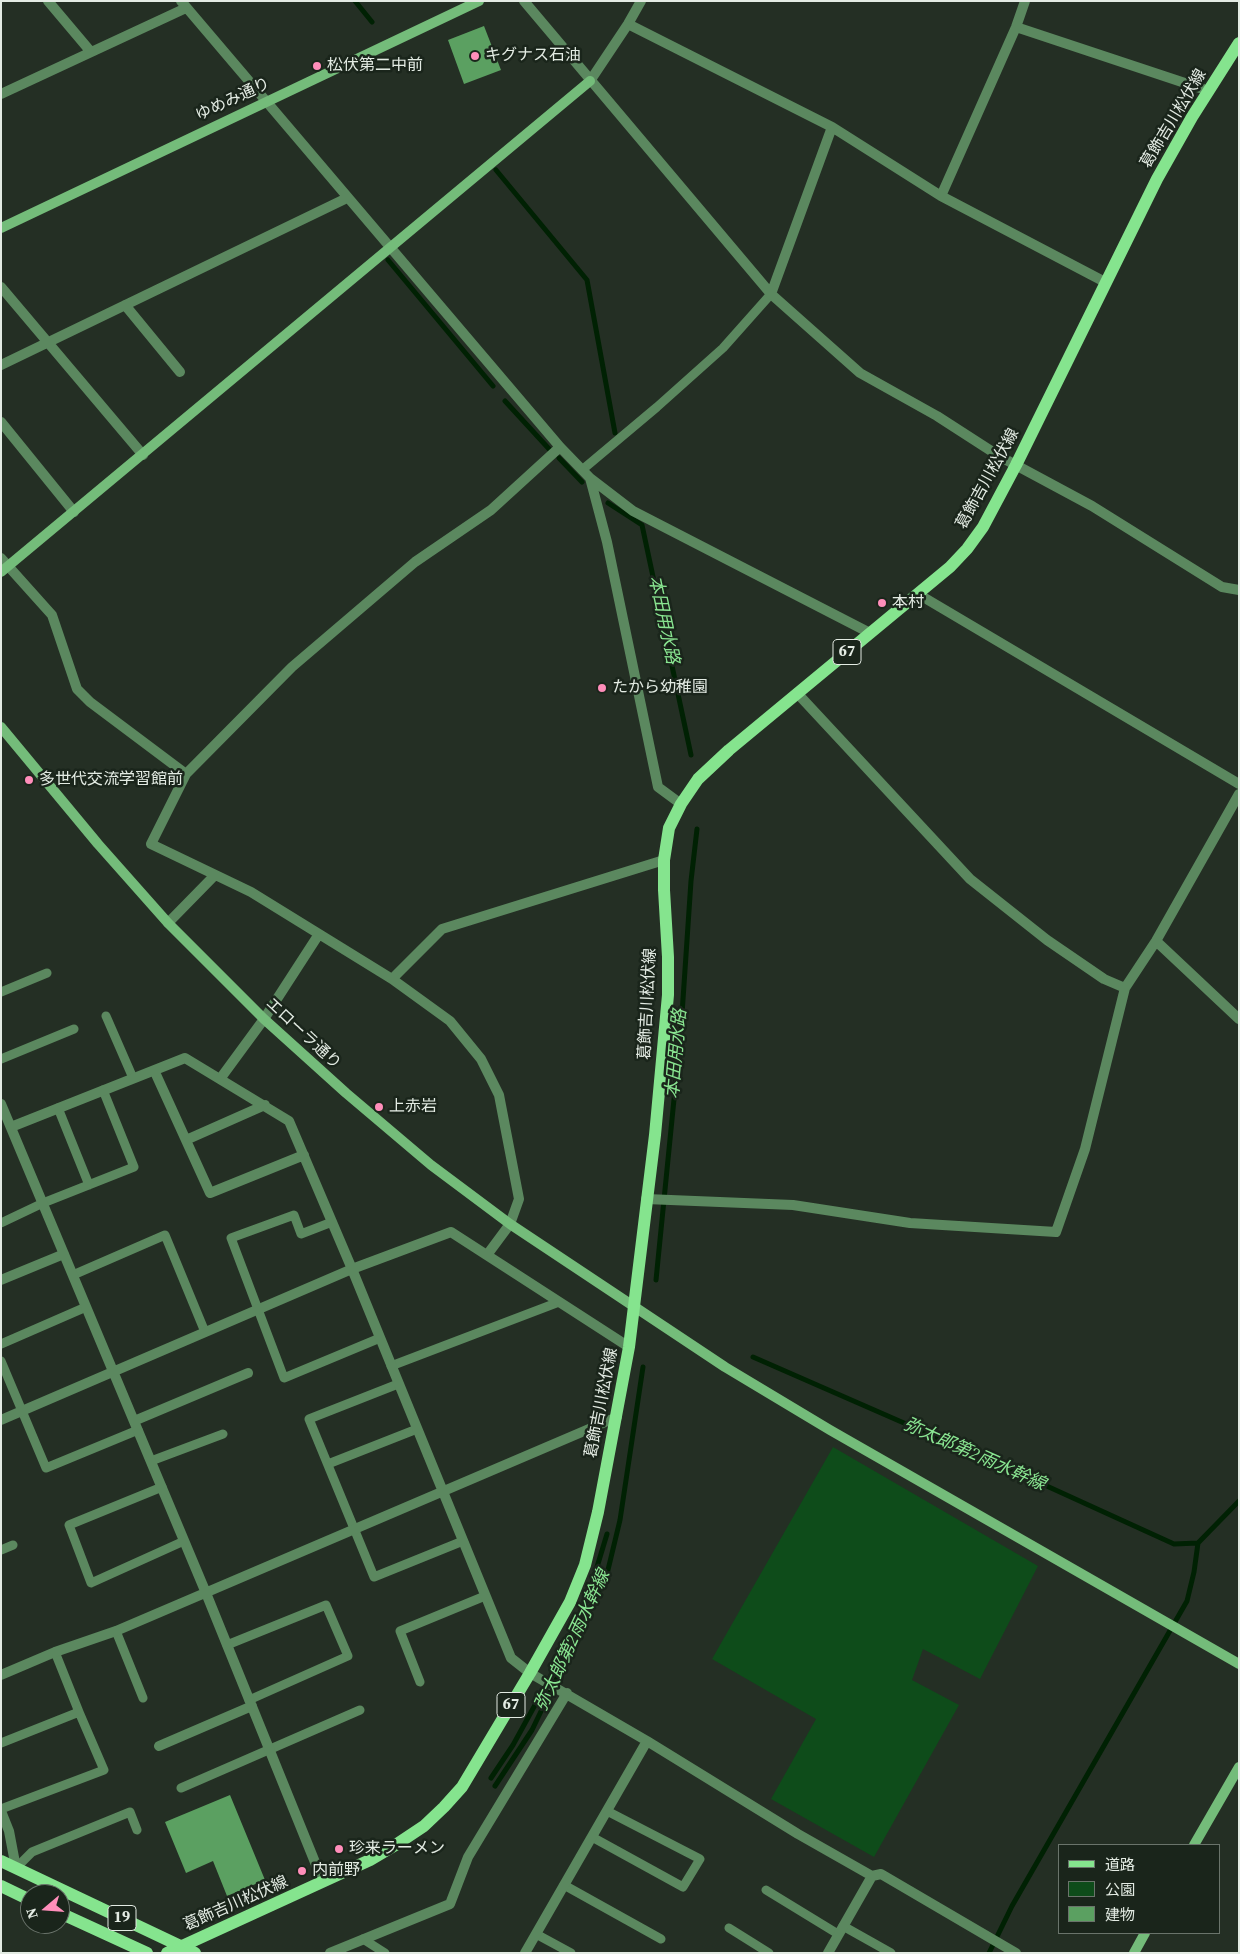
<!DOCTYPE html>
<meta charset="utf-8">
<style>
body{margin:0}
#map{position:relative;width:1240px;height:1954px;overflow:hidden;background:#242f24;font-family:"Source Serif 4","Noto Sans JP",serif}
canvas{display:block}
.frame{position:absolute;inset:0;border:2px solid #e3ebe3;pointer-events:none}
.legend{position:absolute;left:1058px;top:1844px;width:162px;height:90px;box-sizing:border-box;background:#1a251b;border:1px solid #6a746b;margin:0;padding:6px 9px;list-style:none;font-size:15px;color:#e3ebe3}
.legend li{display:flex;align-items:center;gap:10px;height:25px}
.legend b{width:25px;border:1px solid #6a746b}
.north{position:absolute;left:20px;top:1884px;width:50px;height:50px;box-sizing:border-box;background:#1a251b;border:1px solid #6a746b;border-radius:50%;rotate:252deg;font-size:14px;font-weight:700;line-height:20px;text-align:center;color:#e3ebe3}
.north::after{content:'';display:block;margin:auto;width:18px;height:22px;background:#ff8eba;clip-path:polygon(50% 0,100% 100%,50% 72%,0 100%)}
</style>
<div id="map">
<canvas width="1240" height="1954"></canvas>
<div class="frame"></div>
<ul class="legend">
<li><b style="height:6px;background:#85e48e"></b>道路</li>
<li><b style="height:14px;background:#0e4c1a"></b>公園</li>
<li><b style="height:14px;background:#5ba061"></b>建物</li>
</ul>
<div class="north">N</div>
</div>
<script>
const ctx = document.querySelector('canvas').getContext('2d');
ctx.lineJoin = 'round';
function paint(path, color) { ctx.fillStyle = color; ctx.fill(path, 'evenodd'); }
const shape = rows => new Path2D(rows.map(r => 'M' + r).join(''));
function trace(path, color, width, dash) { ctx.strokeStyle = color; ctx.lineWidth = width; ctx.lineCap = dash ? 'butt' : 'round'; ctx.setLineDash(dash || []); ctx.stroke(path); }
function write(font, color, halo, rows, align = 'center') {
  ctx.font = font + ' "Source Serif 4","Noto Sans JP",serif'; ctx.lineWidth = 5; ctx.setLineDash([]); ctx.textBaseline = 'middle'; ctx.strokeStyle = halo; ctx.fillStyle = color; for (const [text, x, y, turn = 0] of rows) {
    ctx.save(); ctx.translate(x, y); ctx.rotate((+turn || 0) * Math.PI / 180); ctx.textAlign = isNaN(turn) ? turn : align; if (halo) ctx.strokeText(text, 0, 0); ctx.fillText(text, 0, 0); ctx.restore();
  }
}
const green = shape([
 [833,1447,1038,1566,980,1679,923,1649,912,1680,959,1705,874,1857,771,1799,816,1719,712,1659]
]);
const stream = shape([
 [355,1,372,22],
 [496,170,587,280,615,433],
 [388,260,493,386],
 [505,401,550,450],
 [559,458,582,482],
 [608,503,642,525,691,755],
 [656,1280,681,1029,691,881,697,829],
 [753,1357,1016,1472,1174,1544,1198,1543],
 [491,1778,513,1745,557,1665,587,1600,607,1534],
 [495,1786,532,1730,607,1574,620,1520,643,1367],
 [989,1953,1012,1906,1187,1601,1194,1572,1198,1543,1239,1501]
]);
const building = shape([
 [484,26,501,70,464,84,448,40],
 [230,1795,265,1880,227,1896,213,1861,186,1873,165,1822]
]);
const lane = shape([
 [582,470,657,407,723,348,771,294],
 [1,992,47,973],
 [106,1016,133,1078],
 [1,1059,74,1029],
 [58,1108,89,1185],
 [332,1222,301,1234,294,1215,231,1238,284,1378,380,1338],
 [1,1223,43,1203,134,1167,103,1090],
 [73,1275,165,1235,205,1332],
 [1,1344,86,1307],
 [1,1361,46,1468,138,1430],
 [391,1366,559,1302],
 [398,1384,309,1419,374,1577,463,1541],
 [151,1461,223,1434],
 [328,1464,417,1429],
 [162,1487,69,1525,91,1583,184,1541],
 [1,1550,13,1545],
 [116,1631,143,1698],
 [227,1645,326,1605,348,1656,249,1700],
 [420,1682,400,1631,485,1596],
 [1,1743,79,1712,55,1652],
 [181,1788,360,1710],
 [1,1809,104,1770,79,1712],
 [592,1837,683,1887,700,1859,607,1811],
 [16,1868,32,1852,130,1812,137,1830],
 [564,1885,661,1939],
 [766,1890,838,1934],
 [843,1926,891,1953],
 [729,1928,769,1953],
 [536,1934,571,1953],
 [363,1939,385,1953]
]);
const street = shape([
 [48,1,91,52],
 [181,1,560,447,590,478,633,511,870,633],
 [524,1,771,294,860,373,937,416,999,456,1092,506,1222,587,1239,590],
 [628,24,832,127,941,196,1105,282],
 [1016,27,1209,91],
 [590,81,628,24,641,1],
 [1,94,186,8],
 [941,196,1016,27,1025,1],
 [1,287,143,455],
 [771,294,832,127],
 [125,305,180,372],
 [1,365,347,198],
 [1,422,74,512],
 [590,478,607,542,658,787,681,804],
 [1,558,52,615,77,689,90,702,186,774],
 [918,594,1239,784],
 [797,693,970,879,1047,940,1104,979,1125,988],
 [168,923,214,876],
 [1156,941,1239,1019],
 [392,979,442,929,664,860],
 [154,1070,210,1193,304,1155],
 [220,1079,264,1019,319,934],
 [1,1104,206,1593,323,1882],
 [11,1127,185,1058,289,1121,352,1269,511,1658,530,1673,647,1741,798,1834,872,1876],
 [186,1140,265,1105],
 [646,1199,793,1205,910,1223,1056,1232,1085,1149,1125,988,1156,941,1239,794],
 [487,1255,510,1224,519,1199,499,1095,481,1059,450,1021,392,979,251,892,151,844,186,774,292,667,415,562,491,510,560,447],
 [1,1280,64,1254],
 [1,1420,352,1269,451,1232,629,1347],
 [134,1421,248,1373],
 [1,1675,55,1652,116,1631,617,1417],
 [159,1746,252,1706],
 [1,1811,9,1831,16,1868],
 [330,1953,450,1904,468,1857,567,1693],
 [525,1953,647,1741],
 [828,1953,872,1876,881,1874,1016,1953]
]);
const secondary = shape([
 [1,228,479,1],
 [1,572,590,81],
 [1,727,98,844,168,923,264,1019,346,1093,431,1165,510,1224,725,1367,830,1430,1239,1664],
 [1194,1845,1239,1767],
 [1134,1953,1145,1933]
]);
const primary = shape([
 [1,1861,195,1953],
 [1,1886,30,1900],
 [60,1913,147,1953],
 [167,1953,370,1860,397,1844,424,1826,444,1807,462,1787,530,1673,570,1602,585,1565,598,1512,629,1347,655,1135,668,995,668,957,664,890,664,860,669,828,681,804,698,779,729,750,950,567,967,549,983,527,1016,465,1157,179,1192,117,1239,43]
]);
const markers = [
 [475,56,5,"#ff8eba"],
 [317,66,5,"#ff8eba"],
 [882,603,5,"#ff8eba"],
 [602,688,5,"#ff8eba"],
 [29,780,5,"#ff8eba"],
 [379,1107,5,"#ff8eba"],
 [339,1849,5,"#ff8eba"],
 [302,1871,5,"#ff8eba"]
];
const shields = [
 [847,652,28],
 [511,1705,28],
 [122,1918,28]
];
const shieldNames = [
 ["67",847,652],
 ["67",511,1705],
 ["19",122,1918]
];
const poiNames = [
 ["キグナス石油",485,56],
 ["松伏第二中前",327,66],
 ["本村",892,603],
 ["たから幼稚園",612,688],
 ["多世代交流学習館前",39,780],
 ["上赤岩",389,1107],
 ["珍来ラーメン",349,1849],
 ["内前野",312,1871]
];
const streetNames = [
 ["ゆめみ通り",233,100,-25],
 ["葛飾吉川松伏線",1174,119,-59],
 ["葛飾吉川松伏線",988,479,-61],
 ["葛飾吉川松伏線",648,1004,-87],
 ["エローラ通り",303,1034,43],
 ["葛飾吉川松伏線",602,1403,-79],
 ["葛飾吉川松伏線",236,1904,-24]
];
const waterNames = [
 ["本田用水路",663,620,78],
 ["本田用水路",677,1054,-85],
 ["弥太郎第2雨水幹線",974,1455,24],
 ["弥太郎第2雨水幹線",573,1641,-65]
];
paint(green, '#0e4c1a');
trace(stream, '#002103', 5);
paint(building, '#5ba061');
trace(lane, '#5b885f', 9);
trace(street, '#5b885f', 10);
trace(secondary, '#74bc7a', 10);
trace(primary, '#85e48e', 12);
for (const [x, y, r, color] of markers) { const dot = new Path2D(); dot.arc(x, y, r, 0, 2 * Math.PI); ctx.fillStyle = color; ctx.fill(dot); trace(dot, '#1a251b', 2); }
for (const [x, y, w] of shields) { const box = new Path2D(); box.roundRect(x - w / 2, y - 12.5, w, 25, 4); ctx.fillStyle = '#1a251b'; ctx.fill(box); trace(box, '#e3ebe3', 1); }
write('bold 15px', '#e3ebe3', null, shieldNames);
write('16px', '#e3ebe3', '#1a251b', poiNames, 'left');
write('16px', '#e3ebe3', '#1a251b', streetNames);
write('italic 18px', '#89e591', '#1a251b', waterNames);
</script>
